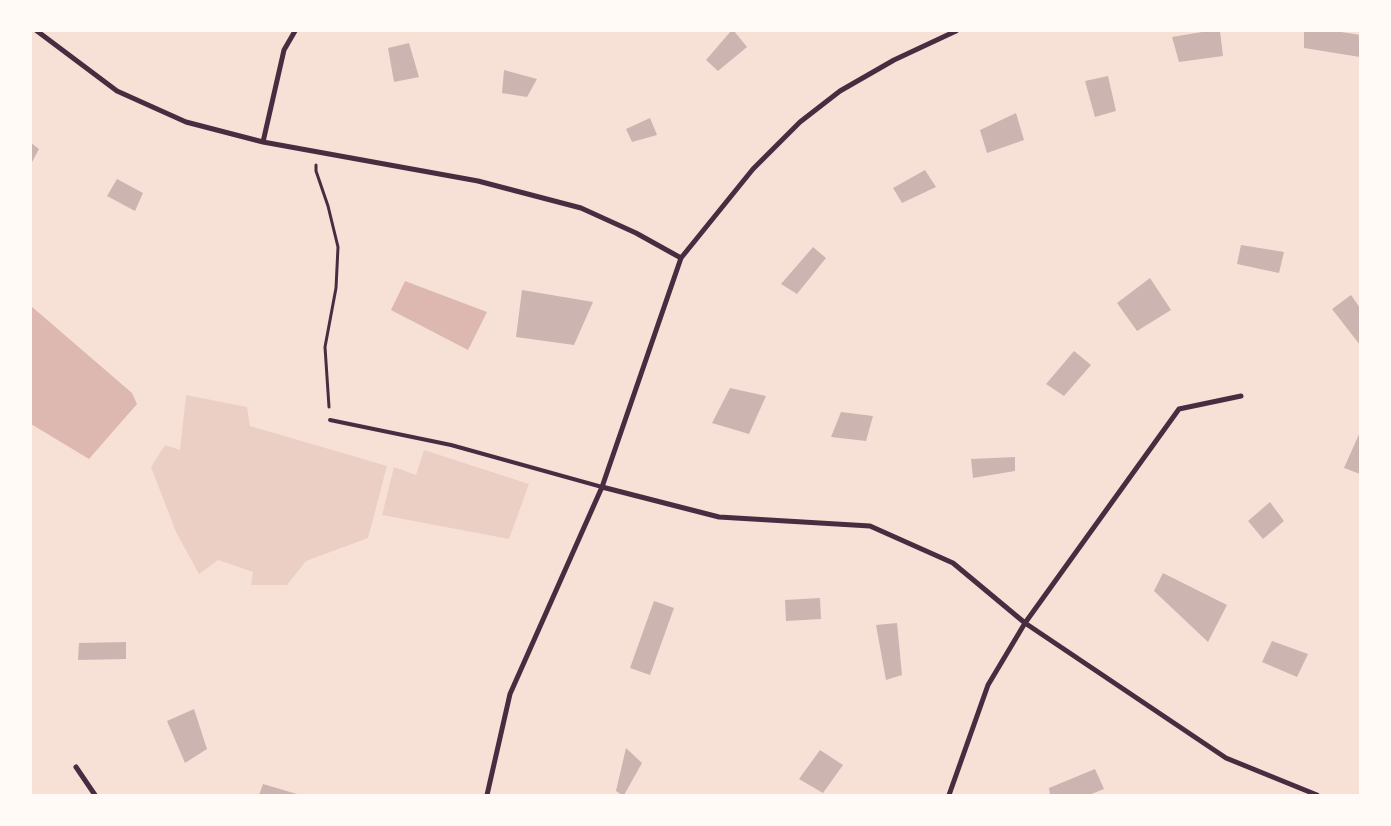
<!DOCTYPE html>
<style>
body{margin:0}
#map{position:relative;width:1391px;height:826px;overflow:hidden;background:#f7e1d7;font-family:"Fira Sans",sans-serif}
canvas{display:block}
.frame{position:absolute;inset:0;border:32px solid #fffaf5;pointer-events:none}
</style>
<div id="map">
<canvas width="1391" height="826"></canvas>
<div class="frame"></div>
</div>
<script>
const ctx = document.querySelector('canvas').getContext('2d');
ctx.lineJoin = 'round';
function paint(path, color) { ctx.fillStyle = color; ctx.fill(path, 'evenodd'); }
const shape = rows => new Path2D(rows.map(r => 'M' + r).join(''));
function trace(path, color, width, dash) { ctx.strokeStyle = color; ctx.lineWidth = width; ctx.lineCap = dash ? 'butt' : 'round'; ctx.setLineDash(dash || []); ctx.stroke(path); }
const green = shape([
 [186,395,247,407,250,426,387,466,368,538,306,561,287,585,251,585,253,572,218,560,199,574,176,532,151,467,165,445,180,450],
 [424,450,529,484,509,539,382,515,394,467,416,475]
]);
const water = shape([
 [405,281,487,312,468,350,391,310],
 [31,306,132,393,137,404,89,459,31,424]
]);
const building = shape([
 [731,31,734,31,747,47,718,71,706,60],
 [1208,31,1220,31,1223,56,1179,62,1172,37],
 [1304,31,1335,31,1360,35,1360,57,1304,48],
 [409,43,419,77,394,82,388,48],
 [504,70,537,79,527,97,502,93],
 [1108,76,1116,111,1095,117,1085,81],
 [1016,113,1024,140,987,153,980,130],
 [650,118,657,135,632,142,626,129],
 [31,143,39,149,31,164],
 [925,170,936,187,902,203,893,188],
 [117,179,143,193,135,211,107,196],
 [1241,245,1284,252,1279,273,1237,264],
 [813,247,826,258,797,294,781,284],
 [1150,278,1171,310,1137,331,1117,303],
 [522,290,593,302,574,345,516,337],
 [1351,295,1360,308,1360,345,1332,309],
 [1074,351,1091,365,1064,396,1046,384],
 [730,388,766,396,749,434,712,423],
 [841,412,873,416,866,441,831,437],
 [1360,432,1360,474,1344,468],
 [1015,457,1015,471,973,478,971,459],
 [1270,502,1284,521,1263,539,1248,521],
 [1163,573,1227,605,1208,642,1154,591],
 [820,598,821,619,786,621,785,600],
 [654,601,674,608,650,675,630,668],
 [897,623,902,675,886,680,876,625],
 [1272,641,1308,654,1297,677,1262,662],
 [126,642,126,659,78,660,79,643],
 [194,709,207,749,185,763,167,721],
 [626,748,642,763,624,795,622,795,616,791],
 [820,750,843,765,823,793,799,779],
 [1095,769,1104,789,1089,795,1050,795,1049,788],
 [263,784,297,794,297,795,259,795]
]);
const path = shape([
 [316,165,316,171,328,206,338,247,336,288,325,347,329,407]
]);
const service = shape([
 [330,420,451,445,602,487]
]);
const minor = shape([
 [37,31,117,91,186,122,263,142,478,181,581,208,636,233,681,258],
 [263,142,284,50,295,31],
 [602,487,719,517,870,526,953,563,1025,623,1226,758,1317,795],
 [76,767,95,795],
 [487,795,510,694,602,487,681,258,753,169,800,122,840,91,894,60,956,31],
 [949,795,988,685,1025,623,1179,409,1241,396]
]);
paint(green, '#ebcfc5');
paint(water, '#dcb8b0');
paint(building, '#ccb4b1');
trace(path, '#4a2c40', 3);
trace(service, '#4a2c40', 4);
trace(minor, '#4a2c40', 5);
</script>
